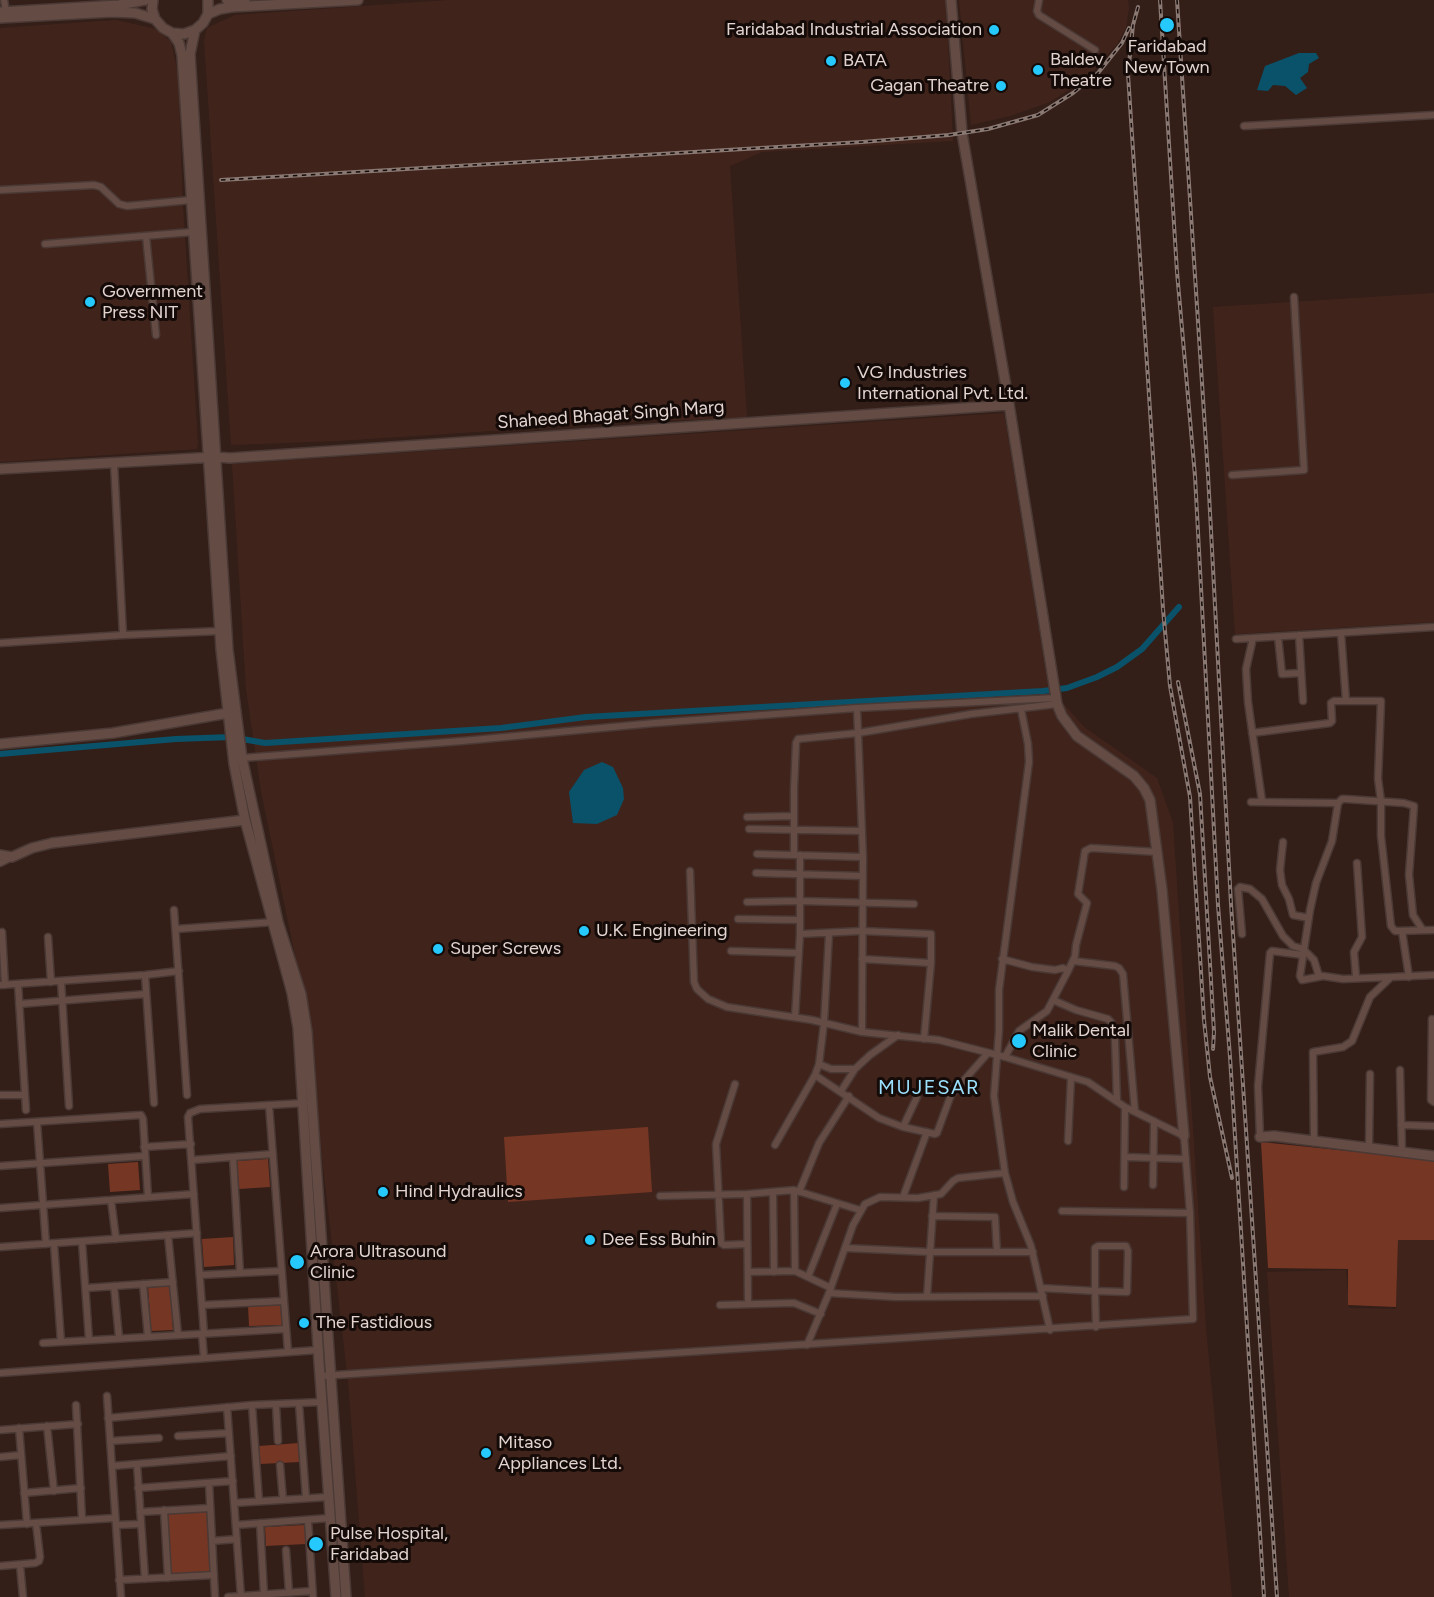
<!DOCTYPE html>
<style>
body{margin:0}
canvas{display:block;background:#331e18}
</style>
<canvas width="1434" height="1597"></canvas>
<script>
const ctx = document.querySelector('canvas').getContext('2d');
ctx.lineJoin = 'round';
function paint(path, color) { ctx.fillStyle = color; ctx.fill(path, 'evenodd'); }
const shape = rows => new Path2D(rows.map(r => 'M' + r).join(''));
function trace(path, color, width, dash) { ctx.strokeStyle = color; ctx.lineWidth = width; ctx.lineCap = dash ? 'butt' : 'round'; ctx.setLineDash(dash || []); ctx.stroke(path); }
function write(font, color, halo, rows, align = 'center') {
  ctx.font = font + ' Figtree,sans-serif'; ctx.lineWidth = 6; ctx.setLineDash([]); ctx.textBaseline = 'middle'; ctx.strokeStyle = halo; ctx.fillStyle = color; for (const [text, x, y, turn = 0] of rows) {
    ctx.save(); ctx.translate(x, y); ctx.rotate((+turn || 0) * Math.PI / 180); ctx.textAlign = isNaN(turn) ? turn : align; if (halo) ctx.strokeText(text, 0, 0); ctx.fillText(text, 0, 0); ctx.restore();
  }
}
const built = shape([
 [448,0,946,0,953,141,762,152,730,166,747,418,646,421,337,441,231,445,204,40,207,28,235,15],
 [959,0,1128,0,1129,8,1126,28,1117,44,1088,77,1050,102,1010,116,971,125],
 [116,20,156,29,171,42,178,74,183,206,198,444,197,449,0,462,0,28],
 [1434,293,1434,622,1235,634,1213,307],
 [1004,413,1048,686,1084,727,1157,778,1173,823,1206,1329,1232,1597,365,1597,348,1381,303,994,261,791,246,689,232,464],
 [1398,1240,1434,1240,1434,1597,1289,1597,1267,1272,1346,1270,1349,1308,1396,1309]
]);
const green = shape([
 [648,1127,652,1192,508,1202,504,1137],
 [1261,1142,1434,1160,1434,1240,1398,1240,1396,1307,1348,1305,1348,1269,1268,1268],
 [268,1159,270,1187,239,1189,237,1161],
 [138,1162,140,1190,110,1192,108,1164],
 [233,1237,234,1265,204,1267,202,1239],
 [170,1286,173,1330,151,1331,148,1287],
 [281,1305,282,1325,249,1326,248,1306],
 [299,1443,300,1462,260,1464,259,1446],
 [208,1511,211,1572,170,1574,167,1513],
 [305,1525,306,1544,266,1546,265,1527]
]);
const water = shape([
 [1299,53,1316,53,1319,58,1309,64,1308,72,1300,78,1307,88,1296,95,1285,86,1273,85,1268,91,1257,90,1265,66],
 [602,762,613,767,623,788,624,799,617,815,597,824,573,823,569,792,584,770]
]);
const canal = shape([
 [0,754,176,739,231,737,265,743,501,728,586,717,1043,691,1067,688,1097,677,1117,667,1142,649,1179,607]
]);
const street = shape([
 [4,0,6,11],
 [1039,0,1037,11,1039,15,1095,50],
 [1244,126,1434,115],
 [0,190,94,185,101,187,119,204,127,206,191,200],
 [146,236,156,335],
 [45,244,193,232],
 [114,463,123,635],
 [1232,475,1304,470,1294,297],
 [1341,633,1346,701],
 [1299,635,1303,701],
 [1278,637,1282,674,1301,673],
 [1253,638,1246,669,1248,702,1262,801],
 [1236,639,1434,627],
 [0,643,123,635,221,631],
 [857,708,863,857,862,1032],
 [1021,709,1028,744,1029,762,999,990,999,1030,994,1096,1005,1173,1013,1202,1031,1246,1050,1330],
 [1252,733,1330,723,1332,721,1331,703,1334,701,1381,701,1378,779,1381,801,1381,836,1391,926,1395,931,1434,930],
 [242,758,462,741,655,723,857,708,1056,698],
 [1251,802,1338,803,1342,799,1346,799,1404,803,1414,806,1409,875,1413,915,1422,929],
 [1338,803,1332,841,1316,883,1310,910,1300,976,1302,980,1323,976,1343,979,1391,977],
 [747,817,794,816],
 [749,829,862,831],
 [1283,842,1280,870,1282,885,1289,899,1293,915,1309,918],
 [757,854,863,857],
 [794,855,794,789,796,743,798,739,858,733,971,714,1057,704],
 [0,863,12,857],
 [756,873,863,876],
 [747,902,799,901,914,904],
 [174,910,187,1095],
 [738,919,799,920],
 [176,929,274,922],
 [1402,931,1409,977],
 [2,932,5,985],
 [800,934,862,931,931,934,931,963,924,1039],
 [1242,934,1238,889,1240,887,1250,889,1262,899,1283,936,1293,946,1303,949,1314,960,1319,976],
 [48,937,51,982],
 [731,951,799,953],
 [862,959,931,963],
 [1002,959,1032,967,1055,970,1063,968,1068,971,1047,1011,1019,1031,1005,1057],
 [1074,961,1115,966,1119,968,1123,974,1135,1112],
 [1068,971,1075,956,1076,945,1087,903,1078,894,1085,851,1091,848,1158,852],
 [145,975,154,1103],
 [1356,977,1354,952,1362,937,1357,863],
 [61,981,69,1106],
 [18,984,26,1110],
 [0,985,145,975,179,971],
 [1053,1000,1076,1010,1108,1019,1111,1022,1115,1040,1117,1101],
 [19,1004,146,994],
 [795,1017,800,934,800,855],
 [1432,1019,1431,1100,1434,1102],
 [819,1064,831,1069,855,1069],
 [1400,1070,1402,1152],
 [815,1075,879,1118,903,1127,935,1134,937,1133,951,1095,988,1053],
 [735,1084,716,1144,721,1243,724,1245,747,1244],
 [841,1091,855,1069,870,1055,898,1035],
 [0,1095,25,1095],
 [269,1105,288,1352],
 [37,1122,46,1244],
 [0,1124,141,1115,143,1119,148,1197],
 [1401,1125,1434,1126],
 [903,1127,917,1097],
 [1260,1137,1258,1086,1270,953,1272,951,1303,955],
 [1068,1141,1071,1078],
 [1314,1141,1313,1052,1343,1047,1352,1041,1370,997,1391,977,1434,975],
 [775,1145,815,1075,819,1064,824,1023,829,934],
 [144,1147,191,1144],
 [1369,1148,1370,1074],
 [233,1157,240,1273],
 [1125,1157,1186,1159],
 [192,1160,273,1154],
 [0,1166,145,1156],
 [1153,1185,1154,1121],
 [1124,1187,1125,1107],
 [773,1192,774,1272],
 [799,1192,819,1143,849,1096],
 [747,1194,748,1304],
 [660,1196,747,1194,794,1190],
 [903,1197,927,1132],
 [111,1200,116,1239],
 [0,1208,194,1194],
 [1062,1211,1190,1213],
 [932,1216,995,1217,997,1252],
 [168,1235,178,1335],
 [82,1242,89,1340],
 [54,1244,61,1342],
 [0,1247,197,1233],
 [845,1248,930,1252,1033,1252],
 [795,1271,794,1190,860,1210],
 [748,1272,795,1271,831,1288],
 [200,1275,281,1271],
 [808,1277,837,1204],
 [143,1284,148,1337],
 [114,1286,119,1338],
 [86,1288,173,1282],
 [1041,1288,1095,1291,1127,1292,1128,1251,1126,1246,1098,1246,1095,1248,1095,1291,1096,1327],
 [829,1293,896,1297,1043,1296],
 [927,1297,934,1195],
 [202,1305,284,1301],
 [720,1305,794,1303,821,1314],
 [202,1334,204,1358],
 [204,1334,188,1117,190,1113,200,1109,305,1103],
 [43,1343,286,1329],
 [807,1345,829,1293,853,1225,865,1204,880,1197,918,1198,941,1194,953,1181,958,1178,1005,1173],
 [0,1373,318,1350],
 [320,1376,1193,1319,1190,1213,1184,1136,1125,1107,1088,1082,1005,1057,939,1040,862,1032,812,1020,727,1007,708,999,697,989,694,982,690,871],
 [107,1396,121,1597],
 [299,1404,306,1498],
 [76,1405,82,1519],
 [252,1405,259,1501],
 [276,1405,278,1441],
 [227,1407,241,1597],
 [108,1418,252,1405,322,1402],
 [47,1426,54,1491],
 [19,1428,27,1524],
 [0,1430,78,1424],
 [178,1436,229,1433],
 [110,1441,159,1438],
 [0,1457,21,1455],
 [137,1464,145,1579],
 [280,1465,283,1500],
 [112,1466,231,1456],
 [209,1483,215,1597],
 [138,1488,233,1481],
 [24,1493,81,1488],
 [234,1503,328,1497],
 [164,1510,168,1578],
 [140,1512,210,1508],
 [308,1520,313,1597],
 [260,1523,264,1595],
 [0,1525,115,1518],
 [116,1525,141,1524],
 [236,1525,330,1518],
 [212,1541,237,1539],
 [286,1550,289,1593],
 [20,1565,23,1597],
 [0,1566,35,1563,39,1561,40,1557,36,1523],
 [119,1580,214,1575],
 [228,1597,312,1591]
]);
const secondary = shape([
 [153,0,152,9,155,19,163,28,172,33,184,34,195,30,203,23,208,14,208,0],
 [227,0,245,0],
 [951,0,962,133,1008,398,1057,704,1062,716,1077,736,1134,776,1144,788,1150,800,1162,890,1184,1136],
 [0,12,119,5,145,0],
 [208,14,220,9,232,7,358,0],
 [0,18,112,12,135,13,155,19],
 [195,30,190,54,228,650,242,758,278,922,301,994,307,1032,346,1597],
 [172,33,179,43,182,55,221,649,234,764,245,820,292,993,298,1028,319,1362,336,1597],
 [0,469,216,457,230,458,1009,405],
 [0,744,113,733,228,713],
 [0,855,12,857,32,848,52,843,245,820],
 [1260,1137,1274,1136,1434,1156]
]);
const rail = shape([
 [1160,0,1177,272,1195,476,1218,905,1230,1057,1264,1597],
 [1177,0,1208,475,1231,904,1277,1597],
 [1138,7,1133,25,1128,74,1163,609,1170,686,1190,797,1204,1020,1210,1077,1232,1178],
 [221,180,862,142,949,135,988,129,1038,115,1073,93,1098,73,1122,43,1129,28],
 [1178,682,1200,794,1214,1032,1213,1049]
]);
const markers = [
 [1167,25,8,"#26c9fe"],
 [994,30,6,"#26c9fe"],
 [831,61,6,"#26c9fe"],
 [1038,70,6,"#26c9fe"],
 [1001,86,6,"#26c9fe"],
 [90,302,6,"#26c9fe"],
 [845,383,6,"#26c9fe"],
 [584,931,6,"#26c9fe"],
 [438,949,6,"#26c9fe"],
 [1019,1041,8,"#26c9fe"],
 [383,1192,6,"#26c9fe"],
 [590,1240,6,"#26c9fe"],
 [297,1262,8,"#26c9fe"],
 [304,1323,6,"#26c9fe"],
 [486,1453,6,"#26c9fe"],
 [316,1544,8,"#26c9fe"]
];
const poiNames = [
 ["Faridabad Industrial Association",982,30,"right"],
 ["Faridabad",1167,47,"center"],
 ["New Town",1167,68,"center"],
 ["Baldev",1050,60],
 ["Theatre",1050,81],
 ["BATA",843,61],
 ["Gagan Theatre",989,86,"right"],
 ["Government",102,292],
 ["Press NIT",102,313],
 ["VG Industries",857,373],
 ["International Pvt. Ltd.",857,394],
 ["U.K. Engineering",596,931],
 ["Super Screws",450,949],
 ["Malik Dental",1032,1031],
 ["Clinic",1032,1052],
 ["Hind Hydraulics",395,1192],
 ["Dee Ess Buhin",602,1240],
 ["Arora Ultrasound",310,1252],
 ["Clinic",310,1273],
 ["The Fastidious",316,1323],
 ["Mitaso",498,1443],
 ["Appliances Ltd.",498,1464],
 ["Pulse Hospital,",330,1534],
 ["Faridabad",330,1555]
];
const streetNames = [
 ["Shaheed Bhagat Singh Marg",611,415,-4]
];
const neighbourhoodNames = [
 ["MUJESAR",929,1088]
];
paint(built, '#40241c');
paint(green, '#763624');
paint(water, '#095269');
trace(canal, '#095269', 6);
trace(street, '#4a3935', 9);
trace(secondary, '#4a3935', 12);
trace(street, '#644c45', 6);
trace(secondary, '#644c45', 9);
trace(rail, '#8a7873', 4);
trace(rail, '#140b08', 1.5, [4.5]);
for (const [x, y, r, color] of markers) { const dot = new Path2D(); dot.arc(x, y, r, 0, 2 * Math.PI); ctx.fillStyle = color; ctx.fill(dot); trace(dot, '#140b08', 2); }
write('18px', '#e3d4d0', '#140b08', poiNames, 'left');
write('18px', '#e3d4d0', '#140b08', streetNames);
ctx.letterSpacing = '1.5px';
write('20px', '#9bdffd', '#140b08', neighbourhoodNames);
ctx.letterSpacing = '0px';
</script>
